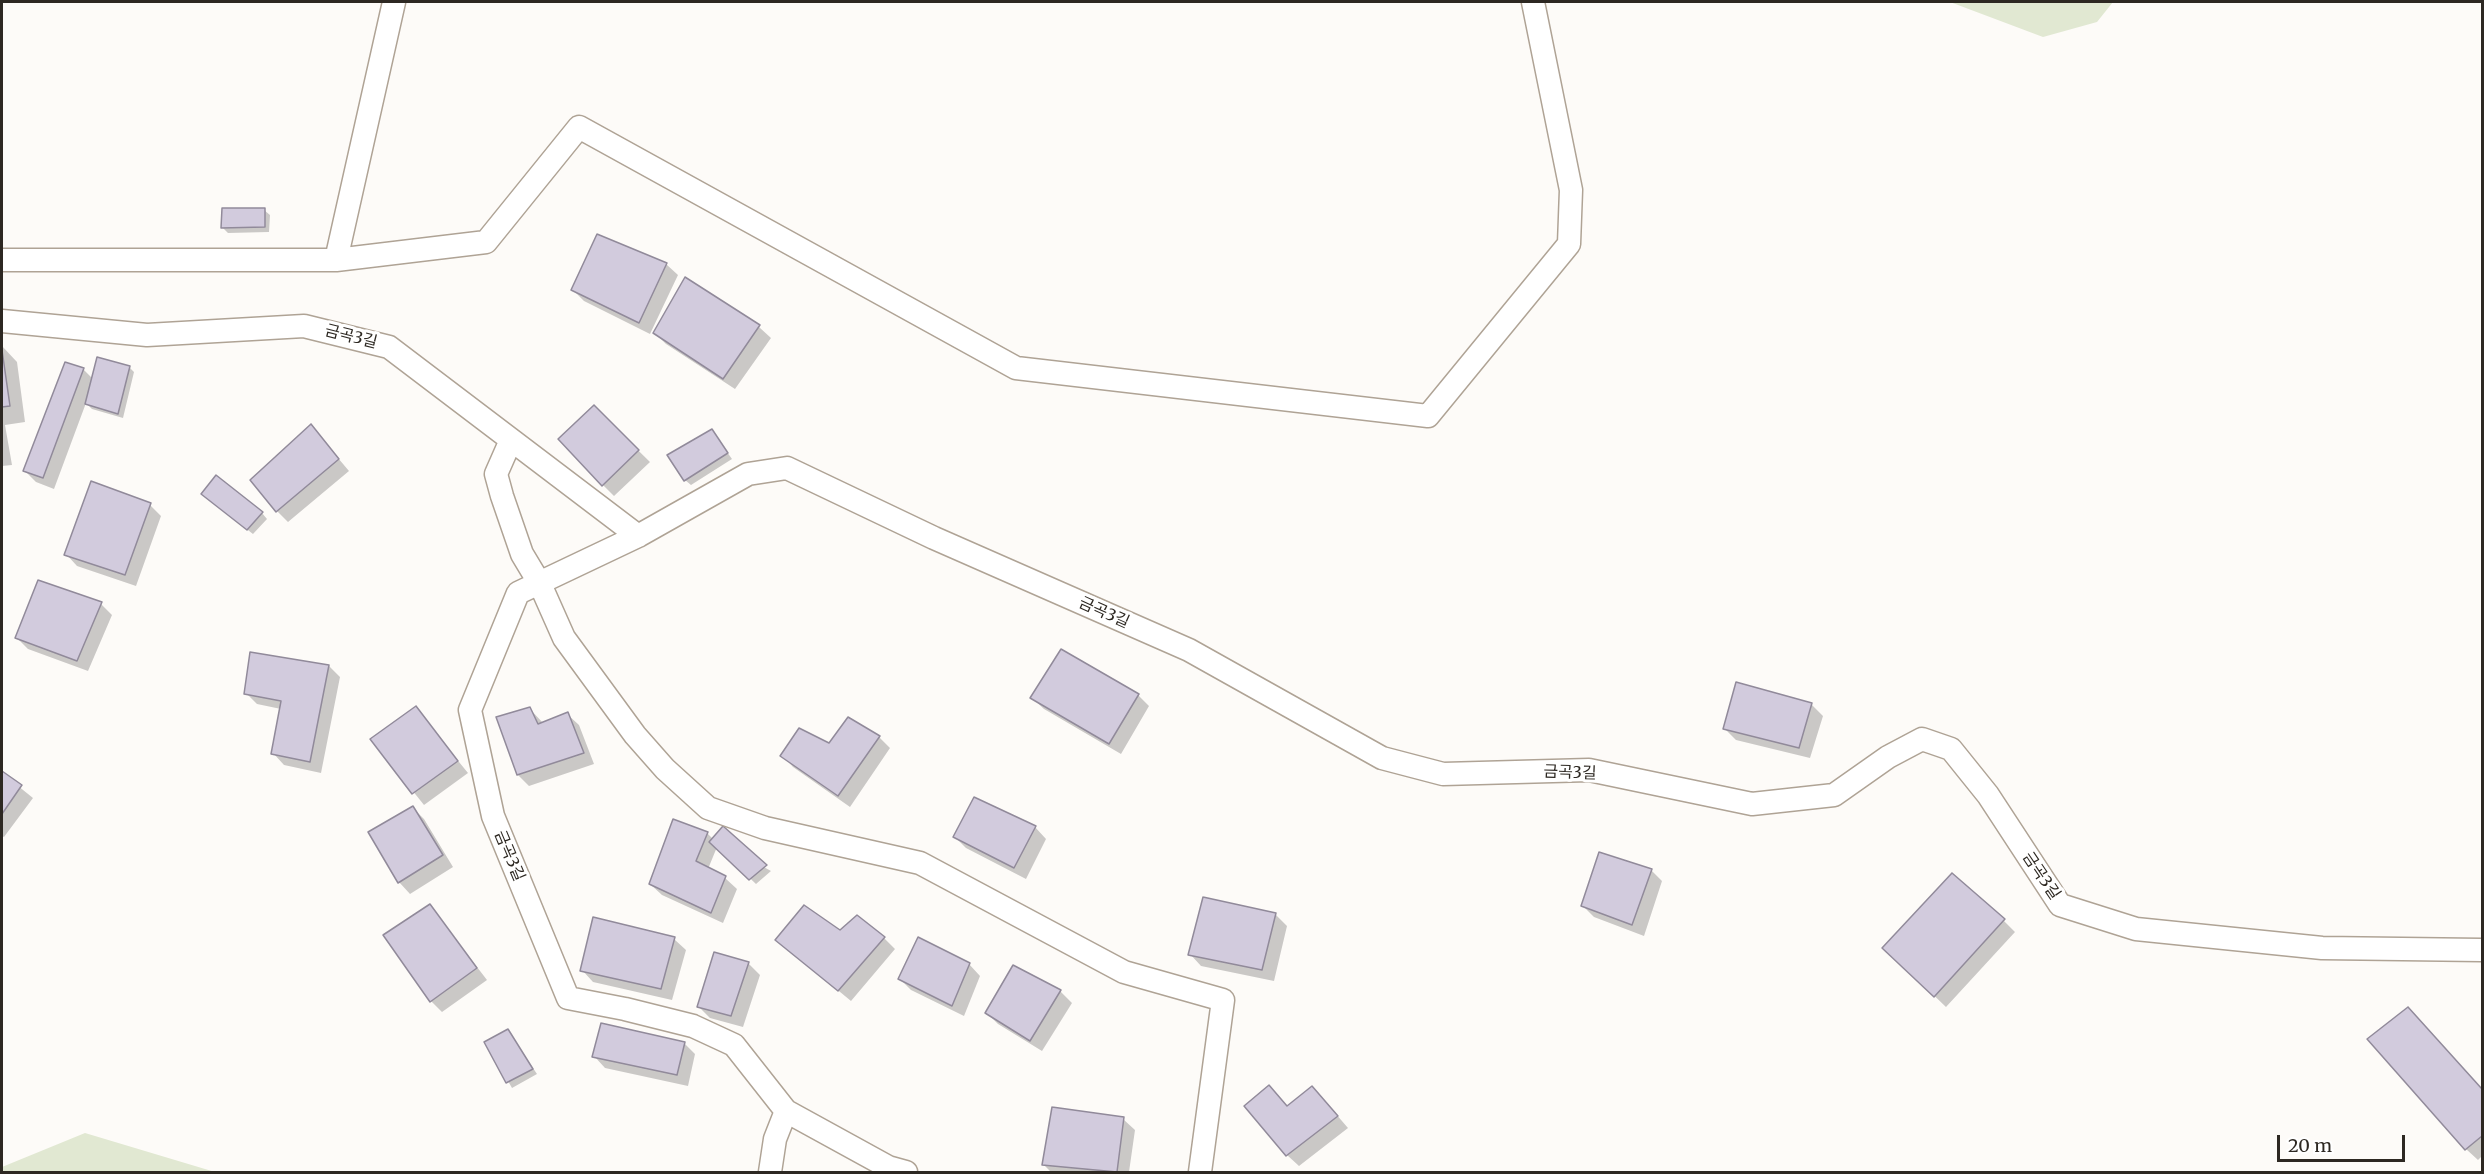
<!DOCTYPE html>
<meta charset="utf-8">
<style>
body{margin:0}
#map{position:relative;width:2484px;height:1174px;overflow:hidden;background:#fdfbf8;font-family:Merriweather,serif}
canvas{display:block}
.frame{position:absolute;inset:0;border:3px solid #2d2822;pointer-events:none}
.scale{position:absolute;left:2277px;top:1135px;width:128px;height:27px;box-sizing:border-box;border:3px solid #2d2822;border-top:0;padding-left:8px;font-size:18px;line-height:21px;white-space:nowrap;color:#2d2822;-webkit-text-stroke:4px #fff;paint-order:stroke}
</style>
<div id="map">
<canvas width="2484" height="1174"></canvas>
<div class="frame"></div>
<div class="scale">20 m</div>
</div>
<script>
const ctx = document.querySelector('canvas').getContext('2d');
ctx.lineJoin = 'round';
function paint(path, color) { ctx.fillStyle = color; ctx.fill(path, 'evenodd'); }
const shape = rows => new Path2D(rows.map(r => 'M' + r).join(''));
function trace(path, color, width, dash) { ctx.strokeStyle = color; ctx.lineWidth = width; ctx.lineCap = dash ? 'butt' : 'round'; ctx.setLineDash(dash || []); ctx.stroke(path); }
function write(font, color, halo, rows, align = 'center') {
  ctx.font = font + ' Merriweather,"Noto Sans KR",serif'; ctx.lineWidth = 6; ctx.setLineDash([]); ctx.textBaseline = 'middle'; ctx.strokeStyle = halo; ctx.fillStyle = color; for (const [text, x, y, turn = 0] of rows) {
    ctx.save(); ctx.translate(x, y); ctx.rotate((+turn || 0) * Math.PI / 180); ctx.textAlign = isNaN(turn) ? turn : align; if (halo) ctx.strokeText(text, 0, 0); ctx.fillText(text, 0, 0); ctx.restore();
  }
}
const green = shape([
 [1950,2,2113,2,2097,22,2043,37],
 [85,1133,215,1172,2,1172,2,1167]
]);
const shadow = shape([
 [264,210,270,215,269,232,228,233,222,227],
 [666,264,678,275,650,334,584,301,573,290],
 [686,279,759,327,771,338,735,389,666,344,655,333],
 [2,346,17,362,25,422,5,425,12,465,2,466],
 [129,367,134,372,123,418,92,409,86,403,54,489,36,482,25,471,83,369,93,379],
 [594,407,650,462,614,496,603,485],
 [311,426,349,471,288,522,277,511],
 [712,431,732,459,691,485,685,480],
 [208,499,262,513,267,519,253,534],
 [150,505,161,516,136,586,77,566,66,554],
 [101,604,112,615,88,671,28,649,17,638],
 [329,666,340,677,321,773,284,765,273,753,281,709,257,704,246,693],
 [1138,695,1149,706,1121,754,1044,709,1032,698],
 [1812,705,1823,716,1810,758,1736,740,1724,728],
 [415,708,468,773,424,805,372,740],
 [530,709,543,723,567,714,579,725,594,764,529,786,518,775],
 [879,737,890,748,850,807,793,767,782,755],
 [2,773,33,798,4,837,2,836],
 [413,808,424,819,453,867,410,894,399,882],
 [1035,827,1046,839,1026,879,966,848,955,837],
 [707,833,713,839,771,871,756,884,717,847,708,869,725,878,737,889,723,923,662,895,650,884],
 [1651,870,1662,881,1644,936,1594,917,1583,906],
 [1204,899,1276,915,1287,926,1274,981,1201,966,1190,954],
 [430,906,487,980,442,1012,431,1001],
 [2004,921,2015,932,1946,1007,1896,959],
 [841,932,884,938,895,949,851,1001,777,940],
 [674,939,686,950,672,1000,593,982,582,970],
 [748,963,760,975,743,1027,710,1018,699,1007],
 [969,964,980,976,964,1016,911,990,900,979],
 [1014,967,1060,991,1072,1003,1042,1051,998,1024,987,1013],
 [2419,1020,2482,1090,2482,1156,2478,1160,2466,1149],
 [508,1031,537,1074,512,1088,486,1043],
 [684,1043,695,1054,688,1086,605,1068,594,1056],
 [1269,1087,1288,1107,1323,1099,1348,1128,1299,1166,1287,1155],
 [1123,1119,1135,1130,1129,1172,1051,1172,1044,1165]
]);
const building = shape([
 [222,208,265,208,265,227,221,228,222,208],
 [597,234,667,263,639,323,571,290,597,234],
 [685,277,760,325,723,379,653,333,685,277],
 [2,350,10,406,2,407,2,350],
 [97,357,130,366,118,414,85,404,97,357],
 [65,362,84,368,43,478,23,471,65,362],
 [594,405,639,450,602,486,558,439,594,405],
 [311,424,339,459,276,512,250,480,311,424],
 [712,429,728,453,684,481,667,455,712,429],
 [216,475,263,512,247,530,201,494,216,475],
 [91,481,151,503,125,575,64,555,91,481],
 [38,580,102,602,77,661,15,638,38,580],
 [1061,649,1139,694,1109,744,1030,698,1061,649],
 [250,652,329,665,310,762,271,754,281,701,244,694,250,652],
 [1736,682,1812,703,1799,748,1723,729,1736,682],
 [416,706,458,761,412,794,370,739,416,706],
 [530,707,538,724,568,712,584,753,517,775,496,717,530,707],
 [848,717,880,736,838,796,780,756,799,728,829,743,848,717],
 [2,771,22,785,2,814,2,771],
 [974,797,1036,826,1014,868,953,837,974,797],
 [413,806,443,855,398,883,368,832,413,806],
 [673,819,708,832,696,861,726,876,711,913,649,884,673,819],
 [723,826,767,865,749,880,709,842,723,826],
 [1599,852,1652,869,1632,925,1581,906,1599,852],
 [1952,873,2005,919,1934,997,1882,948,1952,873],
 [1203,897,1276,913,1262,970,1188,955,1203,897],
 [430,904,477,968,430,1002,383,935,430,904],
 [804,905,840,930,857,915,885,937,838,991,775,940,804,905],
 [593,917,675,937,661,989,580,971,593,917],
 [918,937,970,963,952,1006,898,979,918,937],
 [714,952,749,962,731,1016,697,1007,714,952],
 [1013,965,1061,990,1030,1041,985,1013,1013,965],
 [2408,1007,2482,1089,2482,1136,2465,1150,2367,1039,2408,1007],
 [601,1023,685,1042,677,1075,592,1057,601,1023],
 [508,1029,533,1069,506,1083,484,1042,508,1029],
 [1269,1085,1287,1106,1312,1086,1338,1116,1286,1156,1244,1106,1269,1085],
 [1052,1107,1124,1117,1117,1172,1042,1165,1052,1107]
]);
const service = shape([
 [2,260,336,260,486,242,579,127,1016,368,1428,416,1569,244,1571,190,1533,2],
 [336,260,394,2],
 [2,321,147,335,304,326,389,347,638,536],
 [511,440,496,474,502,496,522,554,540,584,564,638,635,735,665,769,708,808,765,828,920,863,1124,972,1223,1000,1200,1172],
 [786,1111,888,1167,906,1172],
 [770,1172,775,1139,786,1111,734,1045,693,1026,625,1009,568,998,493,816,470,710,518,593,638,536,748,474,787,468,934,538,1189,650,1382,758,1443,774,1589,770,1752,804,1834,795,1888,757,1922,739,1951,749,1988,795,2060,905,2136,929,2322,948,2482,950]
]);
const streetNames = [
 ["금곡3길",351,337,14],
 ["금곡3길",1104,613,24],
 ["금곡3길",1570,773,2],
 ["금곡3길",509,856,67],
 ["금곡3길",2041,876,56]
];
paint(green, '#e1e8d2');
paint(shadow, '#0003');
paint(building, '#d2cbdd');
trace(building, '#918a9a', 1.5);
trace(service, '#afa395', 25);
trace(service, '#fff', 22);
write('16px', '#2d2822', '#fff', streetNames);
</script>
